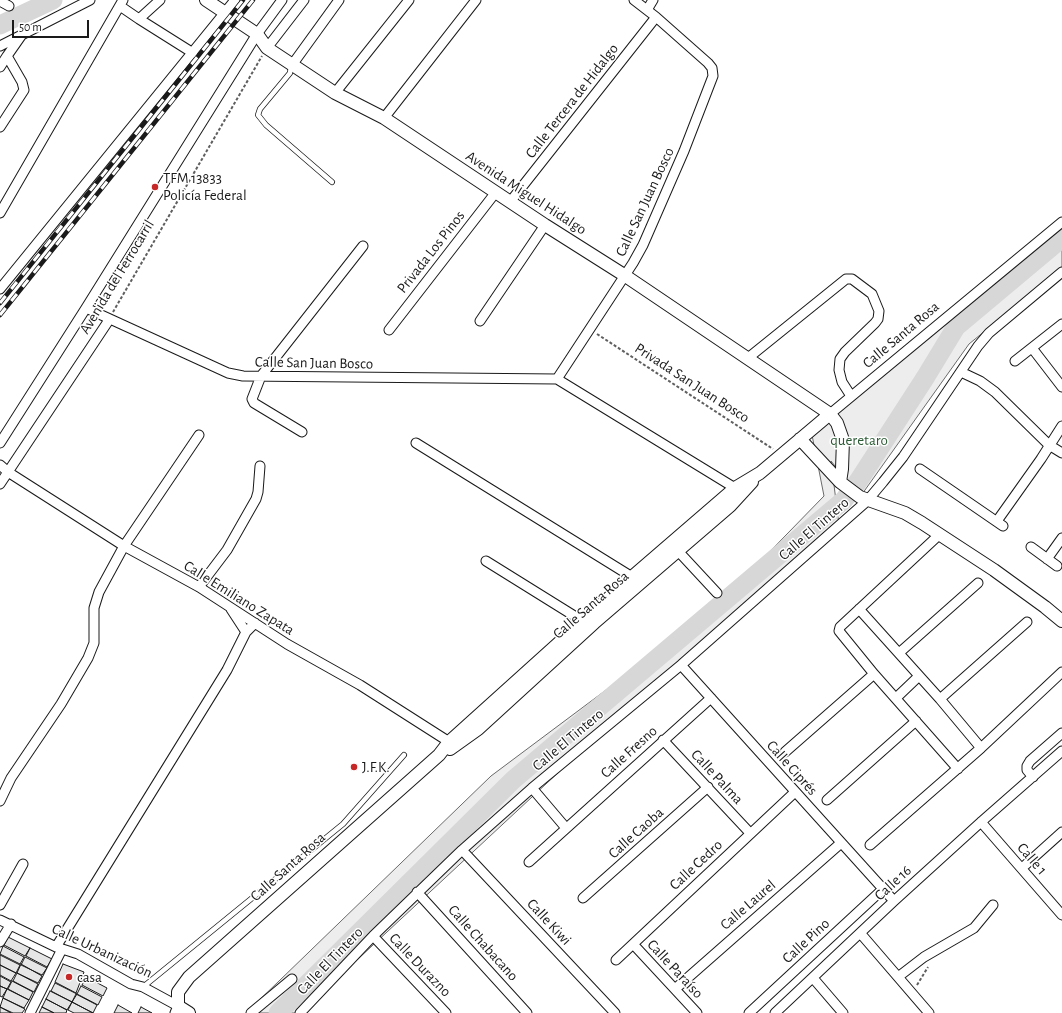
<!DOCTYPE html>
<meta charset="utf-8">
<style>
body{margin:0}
#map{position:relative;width:1062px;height:1013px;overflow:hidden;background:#fff;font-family:"Alegreya Sans",sans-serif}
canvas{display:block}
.scale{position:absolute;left:12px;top:20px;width:77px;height:18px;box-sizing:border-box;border:2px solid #1a1a1a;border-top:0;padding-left:5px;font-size:12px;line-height:14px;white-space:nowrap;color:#1a1a1a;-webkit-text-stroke:3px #fff;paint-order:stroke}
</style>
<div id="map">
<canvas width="1062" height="1013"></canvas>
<div class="scale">50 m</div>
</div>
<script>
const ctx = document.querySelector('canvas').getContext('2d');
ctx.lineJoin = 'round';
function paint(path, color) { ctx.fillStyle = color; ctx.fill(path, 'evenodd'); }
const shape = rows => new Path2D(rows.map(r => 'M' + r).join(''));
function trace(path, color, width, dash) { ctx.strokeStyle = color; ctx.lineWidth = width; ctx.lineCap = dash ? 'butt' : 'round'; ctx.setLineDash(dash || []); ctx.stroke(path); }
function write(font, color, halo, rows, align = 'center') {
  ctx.font = font + ' "Alegreya Sans",sans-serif'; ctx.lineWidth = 3; ctx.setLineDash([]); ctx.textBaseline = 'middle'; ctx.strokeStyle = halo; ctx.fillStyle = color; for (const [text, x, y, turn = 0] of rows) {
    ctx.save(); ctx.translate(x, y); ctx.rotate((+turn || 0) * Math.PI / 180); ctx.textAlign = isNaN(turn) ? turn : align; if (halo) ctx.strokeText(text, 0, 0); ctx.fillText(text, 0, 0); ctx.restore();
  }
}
const green = shape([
 [1062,222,1062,268,969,344,860,497,831,461,839,525,619,716,300,1013,247,1013,249,1010,491,776,713,610,824,496,812,435,910,348,1062,222]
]);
const river = shape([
 [0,25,53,0],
 [278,1013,513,780,844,500,859,480,925,378,956,327,1062,238]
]);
const building = shape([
 [8,937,30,948,25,956,4,945,8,937],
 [3,946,24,957,20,964,0,954,3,946],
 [30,948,52,959,47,967,26,956,30,948],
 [0,955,20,965,16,973,0,965,0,955],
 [25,957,47,968,42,975,21,965,25,957],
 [21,964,42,976,38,983,17,973,21,964],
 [63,964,84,972,76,993,55,982,63,964],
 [0,965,16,973,11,981,0,975,0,965],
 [17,973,38,984,34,992,13,981,17,973],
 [0,976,11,982,7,989,0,986,0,976],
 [86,977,107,988,103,996,82,985,86,977],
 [12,981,33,992,29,1000,8,989,12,981],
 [55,983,77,994,72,1002,51,991,55,983],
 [0,986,7,989,2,997,0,996,0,986],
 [81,986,102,997,98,1005,77,994,81,986],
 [7,989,29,1000,24,1008,3,998,7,989],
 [50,991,72,1002,67,1010,46,999,50,991],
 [76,994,97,1005,93,1013,72,1002,76,994],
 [3,998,25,1009,22,1013,13,1013,0,1007,3,998],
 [46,999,67,1010,66,1013,54,1013,42,1007,46,999],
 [72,1002,93,1013,74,1013,68,1010,72,1002],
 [118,1005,132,1013,114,1013,118,1005],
 [0,1007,11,1013,0,1013,0,1007],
 [42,1007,54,1013,39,1013,42,1007],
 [141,1007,152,1013,138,1013,141,1007]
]);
const path = shape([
 [113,312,262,56],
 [597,334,773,449],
 [917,985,928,967]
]);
const service = shape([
 [291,66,290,73,260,109,258,115,266,125,332,182],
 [143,987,343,824,404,755]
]);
const minor = shape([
 [0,1,9,6],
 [120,6,139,19,193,53],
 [647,10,653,0],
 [139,19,160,0],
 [0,46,90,0],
 [267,48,304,0],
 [292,65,339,0],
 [0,67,7,56],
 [335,93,409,0],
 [384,118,476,0],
 [0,127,24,90,22,82,7,56,21,36],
 [510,202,656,17],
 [0,213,123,0],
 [0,289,235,0],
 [86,308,228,373,243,376,557,379,735,488],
 [480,321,545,225],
 [389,330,496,192],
 [1032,348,1062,387],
 [748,358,846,279,852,279,872,294,879,311,878,319,875,323,845,352,840,359,839,370,842,382,851,396],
 [1015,361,1062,324],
 [961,372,980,381,995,392,1049,445,1062,453],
 [557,379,633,263,643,245,684,151,713,76,712,68,708,63,656,17,634,0],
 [830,414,1062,222],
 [302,432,254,403,252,399,261,376,363,246],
 [0,443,86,308,257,34,282,0],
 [416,443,637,580],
 [0,465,8,472,124,546,199,587,287,644,360,685,454,745],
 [920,469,1003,526],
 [0,484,109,320],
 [997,521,1041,459,1062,426],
 [940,534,840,627,839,631,874,674,958,769],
 [1031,547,1057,566],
 [678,551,717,593],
 [1047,559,1062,538],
 [486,561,576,617,589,622],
 [199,587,227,550,256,499,258,492,260,466],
 [231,609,246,632],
 [859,609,940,699,981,748],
 [899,653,978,583],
 [681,665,894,901],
 [896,698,919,676],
 [940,699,1027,622],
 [663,740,750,833],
 [785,752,874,674],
 [1033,777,1027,770,1027,766,1030,761,1062,733],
 [532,788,566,828],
 [827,800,916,721],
 [0,801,11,778,61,704,88,658,94,643,94,608,99,592,124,546,199,435],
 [981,822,1062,915],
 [870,845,981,748,1062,672],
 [462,850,615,1013],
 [529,862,711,698],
 [1022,868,1062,832],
 [417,892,527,1013],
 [583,898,708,787],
 [0,905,23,864],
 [0,920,56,947,78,954,131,984,143,987,178,1006,175,1013],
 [861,934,929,1013],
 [373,936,446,1013],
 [0,942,11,924],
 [633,944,697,1013],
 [56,947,227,670,246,632,255,623],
 [616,960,795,792],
 [898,977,924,957,974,928,993,905],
 [813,978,843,1013],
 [675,989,841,843],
 [30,1013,62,949],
 [251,1013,292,979],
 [300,1013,373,936,462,850,532,788,681,665,867,501,883,482,903,457,978,346,989,333,1062,272],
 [749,1013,883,889],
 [775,1013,894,901,981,822,1062,751]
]);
const tertiary = shape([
 [206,0,257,34,267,48,335,93,384,118,545,225,624,275,830,414,837,423,843,440,842,469,840,482],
 [800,439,840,482,860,497,905,513,922,523,994,570,1045,607,1062,621],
 [450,749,478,729,594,623,730,506,752,482],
 [189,1013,178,1006,178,992,189,977,439,755,449,742,632,577,735,488,760,473,830,414]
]);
const rail = shape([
 [0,303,243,0],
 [0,315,253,0]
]);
const markers = [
 [155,187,4,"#c62828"],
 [354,767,4,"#c62828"],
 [69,977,4,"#c62828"]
];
const streetNames = [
 ["Calle Tercera de Hidalgo",572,101,-52],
 ["Avenida Miguel Hidalgo",526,193,33],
 ["Calle San Juan Bosco",645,202,-65],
 ["Privada Los Pinos",431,252,-52],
 ["Avenida del Ferrocarril",117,277,-59],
 ["Calle Santa Rosa",901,335,-40],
 ["Calle San Juan Bosco",314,363,1],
 ["Privada San Juan Bosco",692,383,33],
 ["Calle El Tintero",814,529,-41],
 ["Calle Emiliano Zapata",239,598,32],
 ["Calle Santa Rosa",591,605,-41],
 ["Calle El Tintero",568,740,-40],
 ["Calle Fresno",629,752,-42],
 ["Calle Ciprés",792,768,48],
 ["Calle Palma",717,777,47],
 ["Calle Caoba",636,833,-42],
 ["Calle 1",1032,859,49],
 ["Calle Cedro",696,865,-43],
 ["Calle Santa Rosa",288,867,-42],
 ["Calle 16",893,883,-43],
 ["Calle Laurel",748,905,-41],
 ["Calle Kiwi",549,922,47],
 ["Calle Pino",806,941,-43],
 ["Calle Chabacano",483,943,48],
 ["Calle Urbanización",102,951,25],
 ["Calle El Tintero",330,961,-46],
 ["Calle Durazno",420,965,46],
 ["Calle Paraíso",675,969,47]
];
const poiNames = [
 ["TFM 13833",163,178],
 ["Policía Federal",163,195],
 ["J.F.K.",362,767],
 ["casa",77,977]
];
const parkNames = [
 ["queretaro",859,440]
];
paint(green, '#ededed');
trace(green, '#6a6a6a', 1);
trace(river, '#d7d7d7', 19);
paint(building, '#e6e6e6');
trace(building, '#1a1a1a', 1);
trace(service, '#1a1a1a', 6);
trace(minor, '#1a1a1a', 11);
trace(tertiary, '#1a1a1a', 14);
trace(path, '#5f5f5f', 2, [3, 2]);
trace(service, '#fff', 4.5);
trace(minor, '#fff', 9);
trace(tertiary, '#fff', 12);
trace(rail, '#1a1a1a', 4.5);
trace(rail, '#fff', 3, [9]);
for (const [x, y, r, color] of markers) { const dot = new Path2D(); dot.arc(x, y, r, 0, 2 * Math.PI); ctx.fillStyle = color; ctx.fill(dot); trace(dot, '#fff', 1.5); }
write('15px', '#1a1a1a', '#fff', streetNames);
write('15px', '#1a1a1a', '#fff', poiNames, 'left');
write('15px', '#2b5a34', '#fff', parkNames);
</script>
